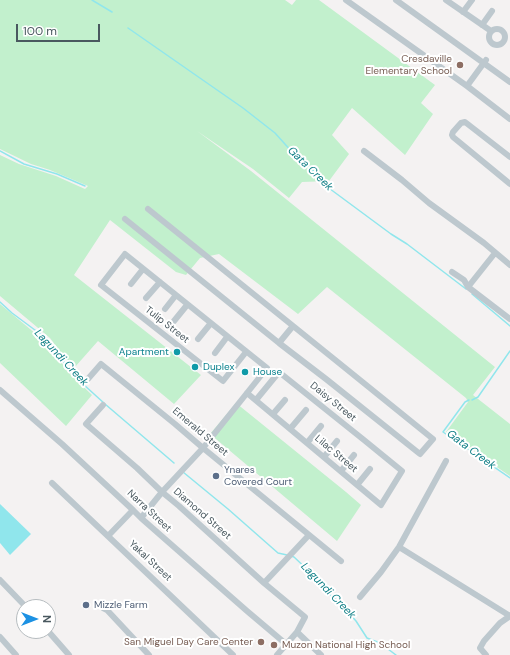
<!DOCTYPE html>
<style>
body{margin:0}
#map{position:relative;width:510px;height:655px;overflow:hidden;background:#f4f2f2;font-family:"DM Sans",sans-serif}
canvas{display:block}
.north{position:absolute;left:16px;top:599px;width:40px;height:40px;box-sizing:border-box;background:#fff;border:1px solid #b6bcbf;border-radius:50%;rotate:90deg;font-size:11px;font-weight:700;line-height:16px;text-align:center;color:#49585f}
.north::after{content:'';display:block;margin:auto;width:14px;height:18px;background:#1c91e3;clip-path:polygon(50% 0,100% 100%,50% 72%,0 100%)}
.scale{position:absolute;left:16px;top:24px;width:84px;height:18px;box-sizing:border-box;border:2px solid #49585f;border-top:0;padding-left:5px;font-size:12px;line-height:14px;white-space:nowrap;color:#49585f;-webkit-text-stroke:3px #fff;paint-order:stroke}
</style>
<div id="map">
<canvas width="510" height="655"></canvas>
<div class="north">N</div>
<div class="scale">100 m</div>
</div>
<script>
const ctx = document.querySelector('canvas').getContext('2d');
ctx.lineJoin = 'round';
function paint(path, color) { ctx.fillStyle = color; ctx.fill(path, 'evenodd'); }
const shape = rows => new Path2D(rows.map(r => 'M' + r).join(''));
function trace(path, color, width, dash) { ctx.strokeStyle = color; ctx.lineWidth = width; ctx.lineCap = dash ? 'butt' : 'round'; ctx.setLineDash(dash || []); ctx.stroke(path); }
function write(font, color, halo, rows, align = 'center') {
  ctx.font = font + ' "DM Sans",sans-serif'; ctx.lineWidth = 4; ctx.setLineDash([]); ctx.textBaseline = 'middle'; ctx.strokeStyle = halo; ctx.fillStyle = color; for (const [text, x, y, turn = 0] of rows) {
    ctx.save(); ctx.translate(x, y); ctx.rotate((+turn || 0) * Math.PI / 180); ctx.textAlign = isNaN(turn) ? turn : align; if (halo) ctx.strokeText(text, 0, 0); ctx.fillText(text, 0, 0); ctx.restore();
  }
}
const green = shape([
 [0,0,285,0,292,5,296,0,319,0,435,85,421,103,433,114,405,155,352,108,332,135,349,154,329,181,302,182,289,198,253,169,197,131,251,171,495,367,473,395,510,424,510,476,446,432,468,402,466,398,327,287,298,314,219,254,200,258,186,275,176,272,110,220,74,275,201,375,174,404,98,341,75,367,64,357,50,338,0,296,0,155,19,164,56,176,85,189,88,186,50,170,31,164,0,149],
 [0,304,48,344,69,373,92,395,66,426,0,363],
 [236,403,346,492,361,505,337,541,210,434]
]);
const water = shape([
 [0,504,31,534,10,555,0,543]
]);
const stream = shape([
 [92,0,112,12],
 [128,28,243,108,275,133,293,153,317,174,322,183,391,234,407,244,466,289],
 [0,151,24,164,57,174,85,186],
 [472,294,510,326],
 [0,302,12,313,43,336,54,347,72,374,105,404,174,463],
 [469,400,465,402,443,432,510,478],
 [472,400,478,397,510,351],
 [183,472,228,509,278,553,287,555],
 [291,556,294,557,312,574,327,592,339,602,356,621,367,638,380,643,396,655]
]);
const street = shape([
 [346,0,467,86,510,119],
 [396,0,510,82],
 [446,0,491,31],
 [463,12,472,0],
 [482,25,492,11],
 '489 37a8 8 0 1 1 16 0a8 8 0 1 1-16 0Z',
 [467,86,486,60],
 [364,151,402,180,429,203,484,243,510,265],
 [510,157,465,122,461,123,453,132,452,135,453,137,510,184],
 [125,219,279,343,326,379,420,454,433,439,339,363,148,209],
 [452,272,464,280,468,287,510,319],
 [131,284,143,269],
 [468,287,495,253],
 [146,298,160,282],
 [165,309,176,295],
 [174,321,187,305],
 [198,339,211,323],
 [279,343,293,326],
 [215,353,227,337],
 [87,380,101,364,175,424,203,448,341,561],
 [0,390,62,444,133,510,141,518,247,611,286,644],
 [247,393,381,505,402,471,364,440,279,372,256,400],
 [103,405,86,424,137,468,162,492,179,506,264,583,305,617,297,632,277,655],
 [273,414,285,400],
 [290,429,306,410],
 [307,443,321,426],
 [324,457,337,441],
 [341,471,354,455],
 [52,483,233,655],
 [357,485,370,469],
 [141,518,162,492,203,448,267,368,125,254,101,285,223,381,246,352],
 [108,536,133,510],
 [399,547,510,616],
 [0,580,26,607],
 [264,583,309,535],
 [360,597,381,572,399,547,446,461],
 [103,608,107,610,149,655],
 [48,631,69,655],
 [297,632,321,655],
 [0,637,16,655],
 [486,655,480,648,484,641,500,623,510,616]
]);
const markers = [
 [460,65,4,"#8d6e63"],
 [177,352,4,"#0f9aa8"],
 [195,367,4,"#0f9aa8"],
 [245,372,4,"#0f9aa8"],
 [216,476,4,"#5c6f8a"],
 [86,605,4,"#5c6f8a"],
 [261,642,4,"#8d6e63"],
 [274,645,4,"#8d6e63"]
];
const educationNames = [
 ["Cresdaville",452,59],
 ["Elementary School",452,71],
 ["San Miguel Day Care Center",253,642],
 ["Muzon National High School",282,645,"left"]
];
const streetNames = [
 ["Tulip Street",167,325,38],
 ["Daisy Street",333,402,39],
 ["Emerald Street",200,432,40],
 ["Lilac Street",336,454,40],
 ["Narra Street",149,511,43],
 ["Diamond Street",202,514,41],
 ["Yakal Street",150,561,43]
];
const cultureNames = [
 ["Apartment",169,352,"right"],
 ["Duplex",203,367],
 ["House",253,372]
];
const serviceNames = [
 ["Ynares",224,470],
 ["Covered Court",224,482],
 ["Mizzle Farm",94,605]
];
const waterNames = [
 ["Gata Creek",310,169,44],
 ["Lagundi Creek",61,358,47],
 ["Gata Creek",471,450,37],
 ["Lagundi Creek",328,591,46]
];
paint(green, '#c2f0cd');
paint(water, '#90e6ec');
trace(stream, '#90e6ec', 1.5);
trace(street, '#bdc8ce', 6);
for (const [x, y, r, color] of markers) { const dot = new Path2D(); dot.arc(x, y, r, 0, 2 * Math.PI); ctx.fillStyle = color; ctx.fill(dot); trace(dot, '#fff', 1.5); }
write('10px', '#785e54', '#fff', educationNames, 'right');
write('10px', '#49585f', '#fff', streetNames);
write('10px', '#0d838f', '#fff', cultureNames, 'left');
write('10px', '#4e5e75', '#fff', serviceNames, 'left');
write('italic 11px', '#0f7f86', '#fff', waterNames);
</script>
